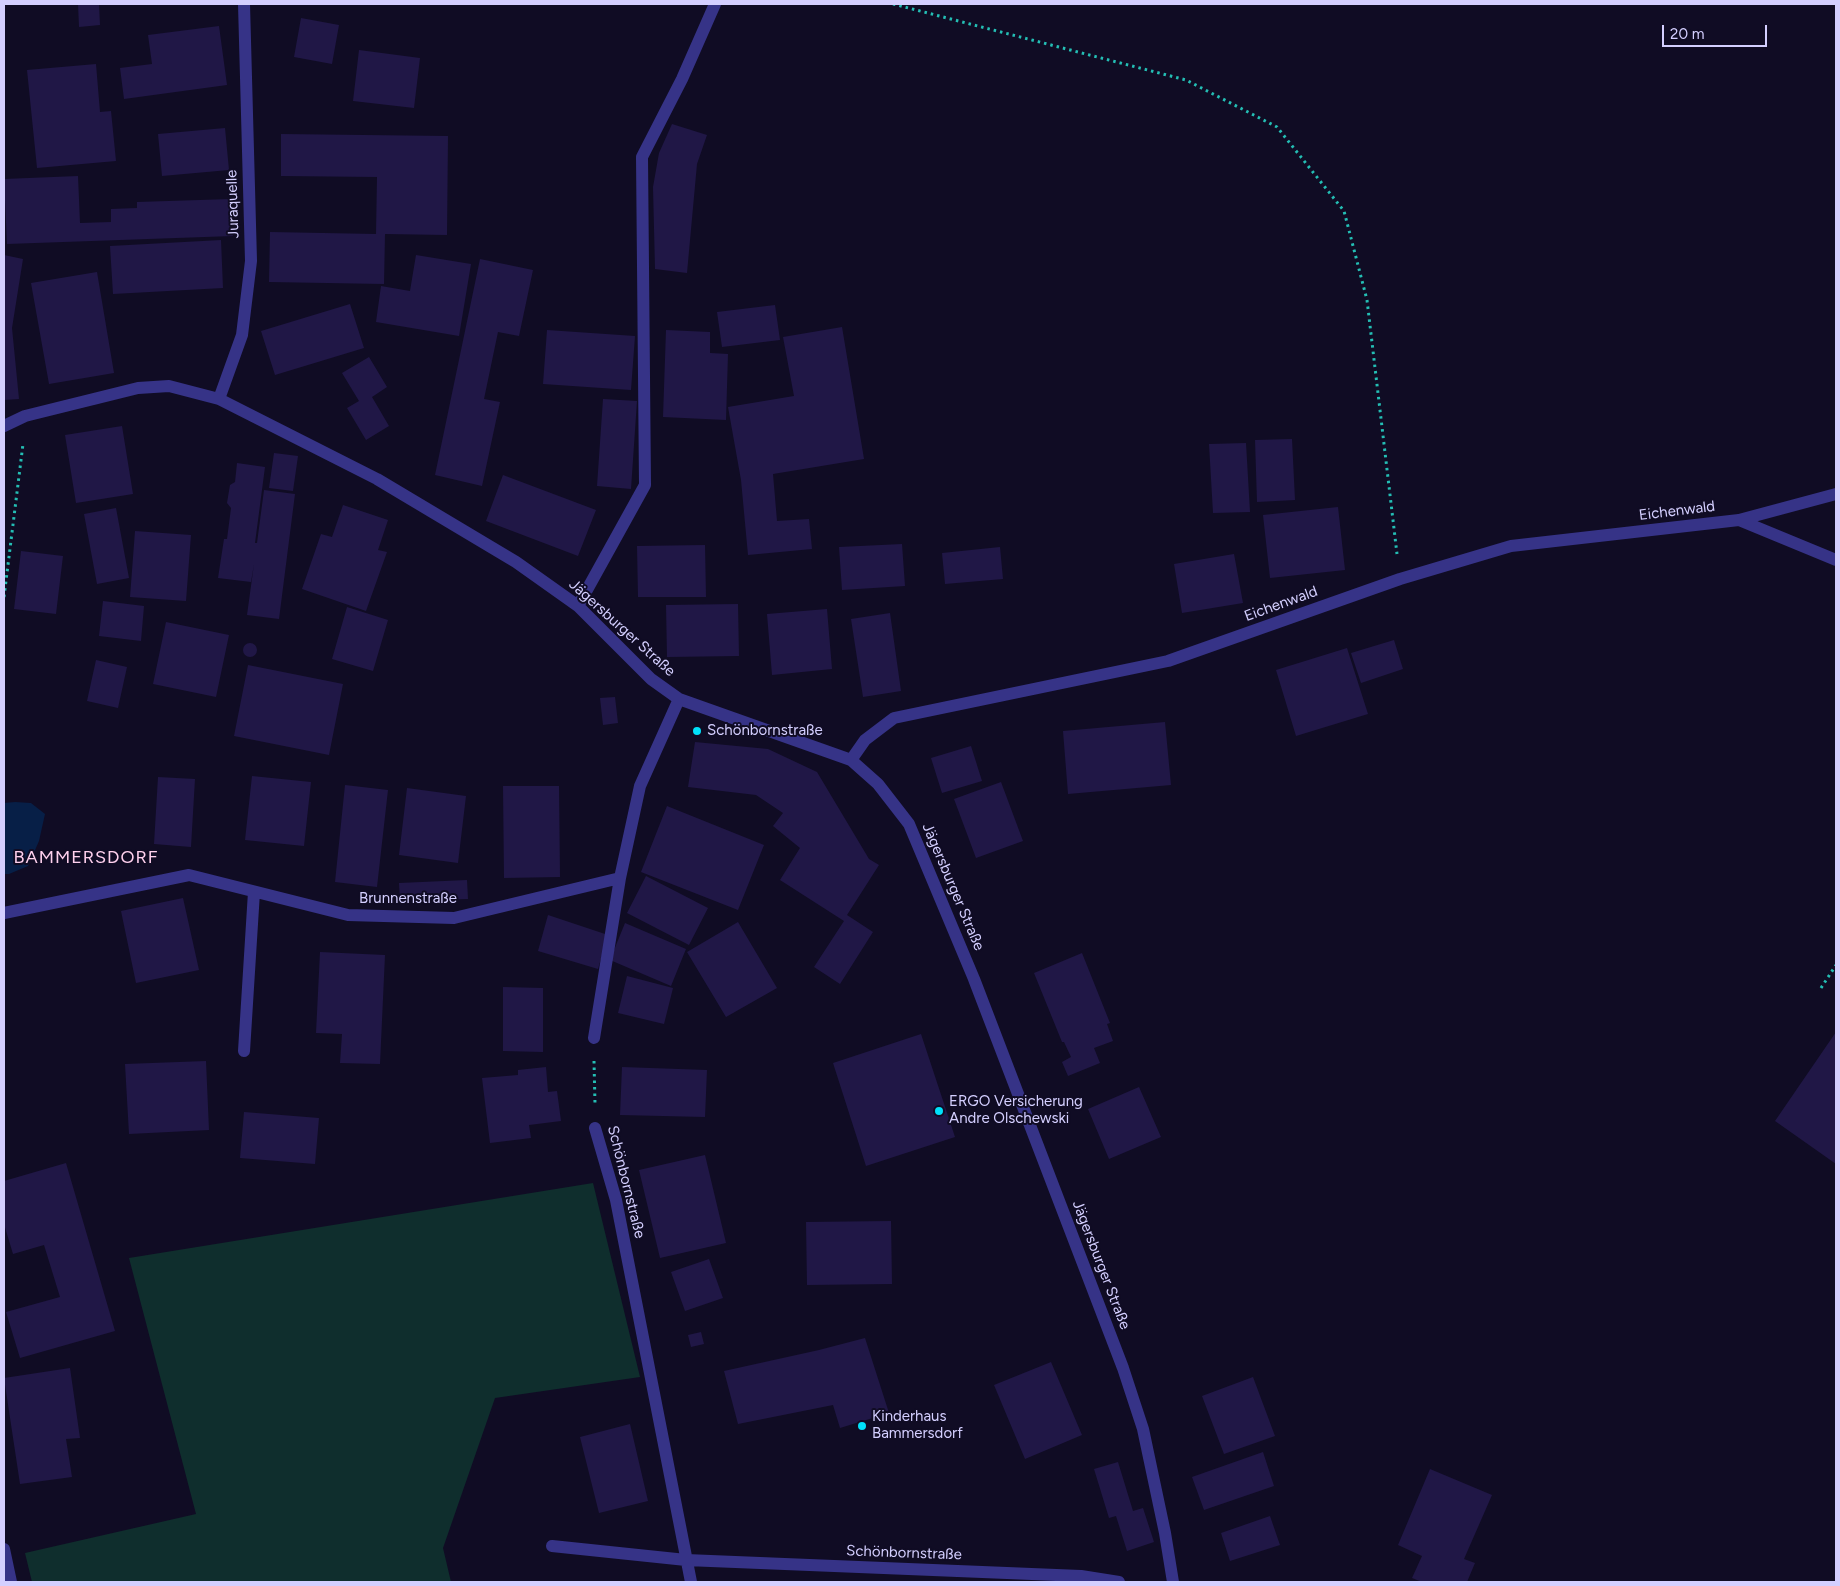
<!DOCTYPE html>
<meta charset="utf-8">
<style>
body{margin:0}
#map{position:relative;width:1840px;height:1586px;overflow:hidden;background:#100c24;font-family:Figtree,sans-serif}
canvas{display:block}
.frame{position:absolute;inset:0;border:5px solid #d4cfff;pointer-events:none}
.scale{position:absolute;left:1662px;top:25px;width:105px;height:22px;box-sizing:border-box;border:2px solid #d4cfff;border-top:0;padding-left:6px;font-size:15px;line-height:18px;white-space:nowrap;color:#d4cfff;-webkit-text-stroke:4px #100c24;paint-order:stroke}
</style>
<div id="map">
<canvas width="1840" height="1586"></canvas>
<div class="frame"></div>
<div class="scale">20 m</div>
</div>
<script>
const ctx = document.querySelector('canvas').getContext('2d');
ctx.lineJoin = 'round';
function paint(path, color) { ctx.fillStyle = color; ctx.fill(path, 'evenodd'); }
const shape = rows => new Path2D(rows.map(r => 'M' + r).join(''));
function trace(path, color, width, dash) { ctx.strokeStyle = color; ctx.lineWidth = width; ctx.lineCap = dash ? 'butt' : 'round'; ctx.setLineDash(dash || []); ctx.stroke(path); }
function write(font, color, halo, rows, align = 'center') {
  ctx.font = font + ' Figtree,sans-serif'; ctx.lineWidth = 4; ctx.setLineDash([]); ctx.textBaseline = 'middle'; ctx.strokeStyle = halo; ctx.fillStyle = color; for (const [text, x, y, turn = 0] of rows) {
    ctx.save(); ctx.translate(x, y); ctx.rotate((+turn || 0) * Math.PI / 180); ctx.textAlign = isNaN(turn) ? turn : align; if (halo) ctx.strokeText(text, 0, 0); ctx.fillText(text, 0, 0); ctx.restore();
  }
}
const green = shape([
 [593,1183,640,1377,495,1398,443,1548,451,1582,32,1582,25,1553,196,1514,129,1258]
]);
const water = shape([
 [15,802,31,803,45,814,39,841,28,866,9,874,4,874,4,803]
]);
const building = shape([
 [78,4,99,4,100,25,79,27],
 [301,18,339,25,332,64,294,57],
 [219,26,227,85,124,99,120,68,152,64,148,35],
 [359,50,420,58,414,108,353,101],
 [96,64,100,112,111,111,116,161,37,168,27,70],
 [672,124,707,135,697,164,687,273,655,269,653,187,659,153],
 [225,128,229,170,162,176,158,134],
 [281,134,448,136,447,235,385,234,384,284,269,282,270,232,376,234,377,177,281,176],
 [78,176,80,223,111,222,111,209,137,208,137,202,231,199,233,236,7,244,4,179],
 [221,240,223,288,113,294,110,246],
 [4,255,23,259,12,328,19,399,4,400],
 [416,255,471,264,459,336,376,322,381,286,410,291],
 [480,259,533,270,519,336,498,332,484,399,500,402,482,486,435,475],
 [97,272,114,373,49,384,31,283],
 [350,304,364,348,275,375,261,331],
 [775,305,780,340,722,347,717,312],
 [842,327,864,459,773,474,777,521,809,519,812,549,748,555,741,480,728,407,794,396,783,337],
 [547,330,635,336,631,390,543,384],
 [666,330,710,332,710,353,728,354,726,420,663,417],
 [369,357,387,387,372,397,389,426,366,440,347,408,359,401,342,373],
 [603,399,637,401,631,489,597,486],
 [122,426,133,494,76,503,65,435],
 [1292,439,1295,500,1257,502,1255,440],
 [1246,443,1250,512,1213,513,1209,444],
 [274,453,298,456,293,491,269,488],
 [237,463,265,467,255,543,257,543,264,490,295,494,279,619,247,615,254,564,251,582,218,578,224,539,227,539,231,508,227,503,230,485,235,482],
 [503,475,596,510,578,556,486,521],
 [343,505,388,520,378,550,387,552,366,611,302,589,321,534,332,537],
 [1338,507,1345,570,1270,578,1263,515],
 [116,508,129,578,97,584,84,514],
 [135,531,191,535,186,601,130,597],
 [902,544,905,586,842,590,839,547],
 [705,545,706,597,638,597,637,546],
 [1000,547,1003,579,945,584,942,553],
 [21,551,63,556,56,614,14,609],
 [1234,554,1243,603,1182,613,1174,564],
 [103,601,144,606,141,641,99,636],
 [738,604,739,656,667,657,666,605],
 [347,607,388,620,373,671,332,659],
 [827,609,832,669,772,675,767,614],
 [890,613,901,691,863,697,851,619],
 [166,622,229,635,216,697,153,684],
 [1394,640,1403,669,1361,683,1351,653],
 '243 650a7 7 0 1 1 14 0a7 7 0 1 1-14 0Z',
 [1347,648,1368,714,1296,736,1276,670],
 [96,660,127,667,118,708,87,701],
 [248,665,343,684,329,755,234,736],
 [615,697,618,723,603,725,600,698],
 [1165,722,1171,785,1068,794,1063,731],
 [695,742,768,749,817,772,869,859,879,865,847,915,873,932,840,984,814,967,844,921,780,880,800,848,773,826,783,813,756,795,688,787],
 [971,746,982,781,942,793,931,758],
 [252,776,311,782,304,846,245,840],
 [158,777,195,779,191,847,154,844],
 [1001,782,1023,841,976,858,954,799],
 [345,785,388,790,377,887,335,882],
 [503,786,559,786,560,877,504,878],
 [407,788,466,796,458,863,399,855],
 [667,806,764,845,738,910,641,872],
 [646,876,708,908,689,945,627,913],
 [467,880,468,899,400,901,399,883],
 [183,898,199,970,136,983,121,911],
 [548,915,608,935,598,969,538,951],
 [738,922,777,988,726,1017,687,952],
 [625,923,686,949,671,986,610,960],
 [320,952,385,955,380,1064,340,1063,342,1034,316,1033],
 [1082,953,1110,1023,1107,1024,1113,1041,1094,1048,1100,1063,1068,1076,1062,1062,1071,1057,1064,1042,1062,1042,1034,973],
 [627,976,673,988,664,1024,618,1013],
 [503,987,543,988,543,1052,503,1051],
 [1836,1032,1836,1164,1775,1121],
 [921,1034,955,1137,866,1166,833,1063],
 [206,1061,209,1130,129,1134,125,1064],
 [546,1067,548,1092,557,1091,561,1121,529,1125,531,1138,490,1143,482,1078,518,1075,518,1070],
 [622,1067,707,1070,705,1117,620,1115],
 [1139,1087,1161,1137,1109,1159,1088,1109],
 [244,1112,319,1118,315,1164,240,1158],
 [705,1155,726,1243,660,1258,639,1170],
 [66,1163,115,1331,20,1358,6,1312,60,1297,44,1245,13,1254,4,1224,4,1181],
 [891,1221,892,1284,807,1285,806,1222],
 [709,1259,723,1298,685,1311,671,1272],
 [701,1332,704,1344,691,1347,688,1335],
 [865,1338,889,1413,840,1428,833,1405,738,1424,724,1371,819,1350],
 [1051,1362,1082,1435,1025,1459,994,1385],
 [70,1368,80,1438,66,1439,72,1477,20,1484,4,1378],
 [1253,1377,1275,1436,1224,1454,1202,1396],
 [630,1424,648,1501,599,1513,580,1437],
 [1263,1452,1274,1486,1204,1510,1192,1477],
 [1118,1462,1133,1511,1143,1508,1154,1542,1127,1551,1116,1516,1109,1518,1094,1469],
 [1430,1469,1492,1495,1464,1559,1475,1563,1467,1582,1422,1582,1412,1578,1422,1556,1398,1545],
 [1270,1516,1280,1545,1230,1561,1221,1533]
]);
const path = shape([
 [893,4,1186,80,1277,127,1344,211,1367,300,1397,554],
 [4,597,23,444],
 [1821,988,1836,965],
 [594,1061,595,1104]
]);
const minor = shape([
 [219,399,242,335,251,261,244,4],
 [4,426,25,416,138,388,169,386,219,399,377,479,516,562,578,606,651,679,679,699,851,760,878,784,909,824,974,979,1123,1368,1143,1429,1165,1533,1173,1582],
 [1739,520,1836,560],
 [578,606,645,485,642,157,682,79,715,4],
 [851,760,865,740,894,718,1168,661,1400,579,1511,546,1739,520,1836,494],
 [4,913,189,875,348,915,454,918,620,878],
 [594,1038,620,878,640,786,679,699],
 [244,1051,254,892],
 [595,1128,616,1200,691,1582],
 [552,1546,686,1560,1081,1576,1119,1582],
 [4,1549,11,1582]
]);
const markers = [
 [697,731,5,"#00e1fa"],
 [939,1111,5,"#00e1fa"],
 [862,1426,5,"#00e1fa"]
];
const streetNames = [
 ["Juraquelle",233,204,-92],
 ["Eichenwald",1677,511,-7],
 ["Eichenwald",1281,604,-20],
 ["Jägersburger Straße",622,628,42],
 ["Jägersburger Straße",953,887,67],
 ["Brunnenstraße",408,899],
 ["Schönbornstraße",626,1182,76],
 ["Jägersburger Straße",1101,1265,69],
 ["Schönbornstraße",904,1553,2]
];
const poiNames = [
 ["Schönbornstraße",707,731],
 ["ERGO Versicherung",949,1102],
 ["Andre Olschewski",949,1119],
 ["Kinderhaus",872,1417],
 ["Bammersdorf",872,1434]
];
const quarterNames = [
 ["BAMMERSDORF",86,858]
];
paint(green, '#0f2e2d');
paint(water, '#071f47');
paint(building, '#201746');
trace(path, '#24beb4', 3, [2.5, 4]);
trace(minor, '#363387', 12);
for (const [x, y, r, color] of markers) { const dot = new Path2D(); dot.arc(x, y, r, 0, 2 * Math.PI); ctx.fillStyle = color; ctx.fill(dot); trace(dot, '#100c24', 2); }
write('15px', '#d4cfff', '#100c24', streetNames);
write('15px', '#d4cfff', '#100c24', poiNames, 'left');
ctx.letterSpacing = '1px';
write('18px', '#ffd1ee', '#100c24', quarterNames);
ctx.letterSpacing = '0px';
</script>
